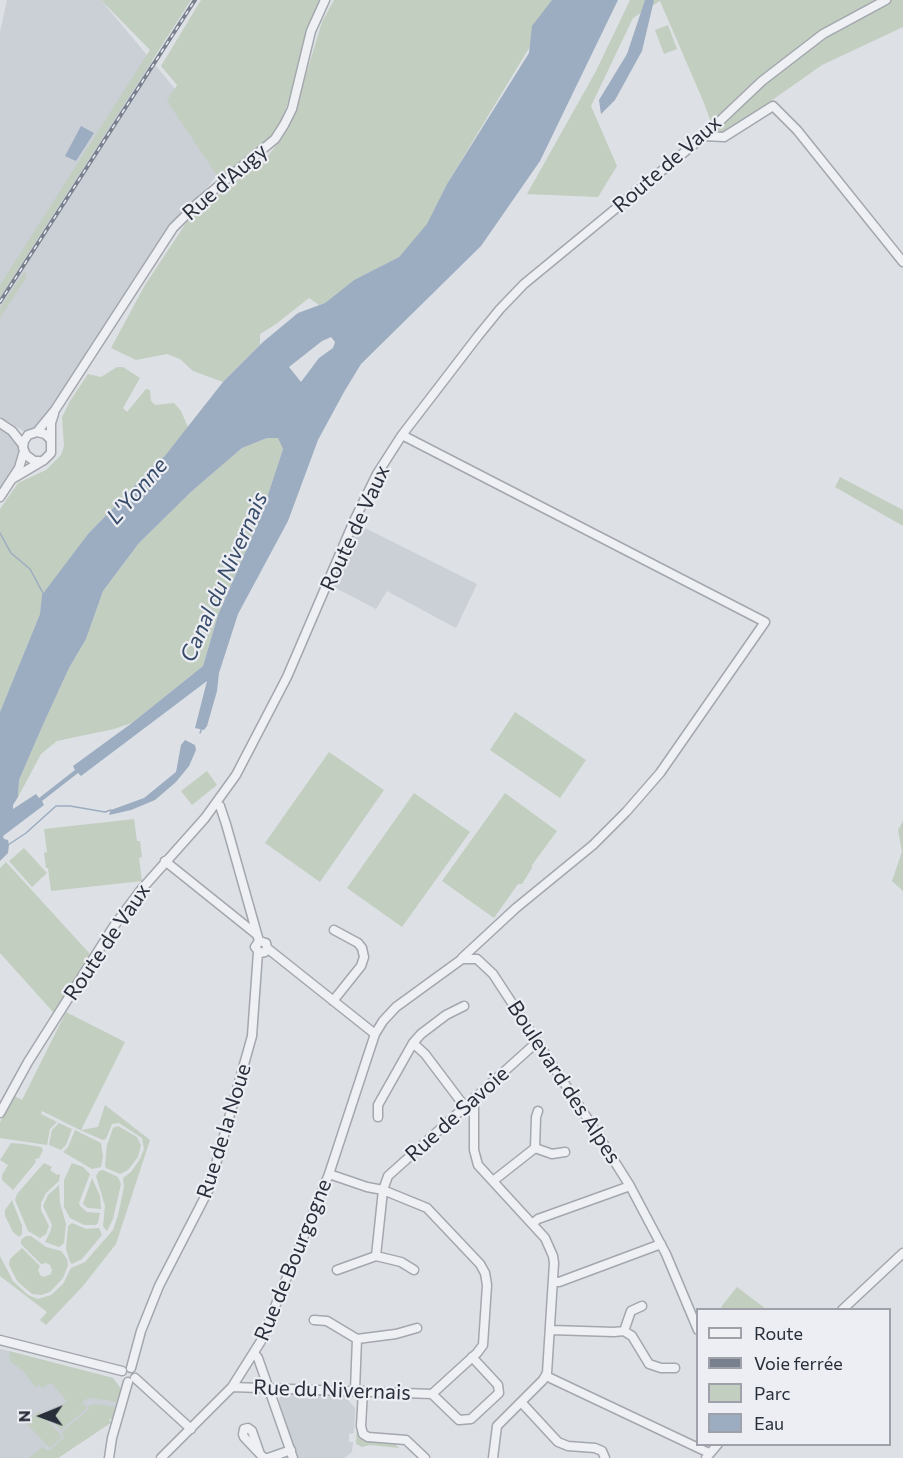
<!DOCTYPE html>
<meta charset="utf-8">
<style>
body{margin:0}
#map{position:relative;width:903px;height:1458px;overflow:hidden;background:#dde0e5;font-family:Commissioner,sans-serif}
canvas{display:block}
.legend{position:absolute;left:696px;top:1308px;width:195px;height:138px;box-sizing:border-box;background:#eceef3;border:2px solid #9ea1a9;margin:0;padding:8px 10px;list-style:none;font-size:18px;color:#282e3a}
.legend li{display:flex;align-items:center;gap:12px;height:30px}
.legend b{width:30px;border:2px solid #9ea1a9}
.north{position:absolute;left:12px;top:1386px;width:60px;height:60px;-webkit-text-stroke:4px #eceef3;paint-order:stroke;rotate:269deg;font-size:16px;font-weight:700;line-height:24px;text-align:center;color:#282e3a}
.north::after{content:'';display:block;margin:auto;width:21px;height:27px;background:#282e3a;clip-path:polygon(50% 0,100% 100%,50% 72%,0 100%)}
</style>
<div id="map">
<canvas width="903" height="1458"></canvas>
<ul class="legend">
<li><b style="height:8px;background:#eff0f4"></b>Route</li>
<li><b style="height:8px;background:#787f8d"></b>Voie ferrée</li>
<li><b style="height:16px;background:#c2cebf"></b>Parc</li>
<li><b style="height:16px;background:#9cacc1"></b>Eau</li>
</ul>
<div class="north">N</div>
</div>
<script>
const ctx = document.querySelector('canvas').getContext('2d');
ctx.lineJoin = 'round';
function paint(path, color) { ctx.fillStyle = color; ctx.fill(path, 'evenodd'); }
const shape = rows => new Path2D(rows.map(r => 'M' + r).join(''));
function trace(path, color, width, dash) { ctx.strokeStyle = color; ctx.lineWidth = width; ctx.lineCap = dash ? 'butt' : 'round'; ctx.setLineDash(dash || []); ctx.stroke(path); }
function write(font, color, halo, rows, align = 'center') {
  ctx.font = font + ' Commissioner,sans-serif'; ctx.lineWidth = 4.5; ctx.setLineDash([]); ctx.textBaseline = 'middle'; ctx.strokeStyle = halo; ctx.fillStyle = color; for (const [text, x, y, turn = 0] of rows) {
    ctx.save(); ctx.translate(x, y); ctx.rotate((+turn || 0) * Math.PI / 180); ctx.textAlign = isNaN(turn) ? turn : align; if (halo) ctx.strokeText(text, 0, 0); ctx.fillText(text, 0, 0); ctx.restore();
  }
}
const built = shape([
 [7,0,101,0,230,155,65,393,45,428,25,432,0,417,0,32],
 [0,428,14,438,19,448,15,467,0,489],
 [357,524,477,584,456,628,387,591,376,609,330,585],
 [0,1349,113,1378,121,1389,113,1419,109,1419,109,1421,112,1422,58,1458,0,1458],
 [291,1393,344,1395,355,1408,354,1433,349,1434,349,1442,353,1442,352,1452,344,1458,298,1458,279,1402,280,1395]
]);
const green = shape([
 [101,0,191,0,0,297,0,285,150,50],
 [201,0,322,0,314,18,281,124,266,143,220,180,167,101,177,85,161,66],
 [334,0,558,0,447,184,428,224,399,257,354,280,325,303,319,305,309,298,276,324,260,334,260,345,223,382,193,371,180,359,167,354,136,360,111,348,145,285,186,223,219,194,252,169,268,156,281,139,292,120,322,22],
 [630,0,903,0,903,27,822,65,717,139,704,103,660,1,633,18,591,106,617,166,598,197,527,194,596,71],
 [668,25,677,49,664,54,655,30],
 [25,271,26,278,0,318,0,308],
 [117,367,123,367,140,378,123,408,127,412,146,389,150,390,151,401,155,405,174,403,181,411,188,427,164,457,156,461,151,469,88,534,43,595,40,614,0,712,0,509,18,483,46,470,61,455,64,446,62,417,70,401,88,374,101,377],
 [278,437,283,449,261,516,218,615,203,666,132,723,114,729,57,741,41,754,18,797,19,780,42,727,69,668,86,639,103,591,139,543,192,491,242,448,267,438],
 [840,477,903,510,903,526,835,487],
 [515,712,586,760,560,798,490,750],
 [329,752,384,790,320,882,265,843],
 [207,771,217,785,192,805,181,791],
 [414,793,470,832,402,927,347,888],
 [505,793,557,831,532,865,532,868,522,884,518,884,494,918,442,881],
 [134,819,137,841,140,841,142,857,139,858,142,881,51,891,48,868,46,868,44,853,47,852,44,829],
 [903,821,903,891,892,881,902,852,898,830],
 [24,848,47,873,32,887,9,861],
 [6,862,90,954,54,1013,0,953,0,868],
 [66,1012,125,1042,81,1130,98,1127,105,1105,150,1140,116,1244,83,1286,46,1325,40,1320,47,1312,0,1276,0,1256,13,1281,28,1295,38,1299,51,1295,63,1284,71,1268,85,1262,113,1230,118,1215,124,1187,123,1178,131,1172,140,1159,144,1149,142,1138,119,1123,112,1124,106,1139,103,1140,80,1130,42,1111,41,1114,57,1122,50,1129,47,1145,0,1138,0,1122,14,1096,22,1100],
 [59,1123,72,1129,66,1145,61,1150,49,1145,52,1130],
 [118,1126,137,1137,141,1145,138,1157,128,1170,120,1174,106,1168,105,1165,107,1145,113,1128],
 [75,1130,101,1143,103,1157,101,1167,92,1169,63,1152,68,1147],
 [11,1143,23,1144,41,1147,43,1150,39,1158,35,1159,36,1162,13,1190,2,1180,2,1175,8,1165,0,1160],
 [44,1163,52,1167,50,1170,57,1175,60,1174,59,1181,46,1193,41,1203,41,1210,49,1226,46,1234,40,1238,28,1231,15,1200,17,1194],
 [72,1163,83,1167,90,1174,79,1203,80,1206,87,1212,100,1213,98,1223,95,1225,84,1225,70,1218,64,1207,64,1180],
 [103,1170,118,1177,121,1184,113,1219,107,1231,103,1226,105,1206,96,1176,99,1171],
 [92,1178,100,1196,101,1209,88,1208,83,1204],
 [59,1185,60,1203,66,1224,64,1243,59,1247,45,1242,50,1232,52,1225,43,1206,48,1195],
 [12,1200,22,1226,22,1234,19,1237,13,1232,5,1216,5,1210],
 [72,1223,86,1229,99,1228,102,1235,82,1259,72,1264,70,1262,66,1249,68,1226],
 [26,1236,31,1236,46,1247,61,1251,67,1259,68,1265,63,1278,50,1292,41,1295,32,1294,17,1281,9,1265,10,1259,22,1248,40,1266,38,1270,40,1275,44,1277,51,1274,52,1270,50,1265,46,1263,41,1264,21,1244,21,1240],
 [737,1287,766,1309,724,1309,721,1307],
 [9,1351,113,1378,121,1389,117,1402,94,1398,86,1399,82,1402,87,1408,61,1430,49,1416,67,1401,52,1384,48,1384,42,1388,39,1385,36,1388,23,1371,10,1361],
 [356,1397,359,1401,359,1431,393,1442,399,1448,370,1445,362,1447,356,1444,358,1407],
 [96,1404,116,1407,113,1419,110,1419,109,1421,112,1422,58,1458,29,1458,43,1447,46,1450,50,1450,64,1438,62,1432,89,1409,87,1406],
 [39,1411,62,1437,50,1448,26,1423]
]);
const water = shape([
 [552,0,618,0,540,161,481,246,361,364,344,392,318,440,288,521,238,614,219,673,217,691,207,726,204,730,195,728,207,681,81,776,78,773,42,801,44,805,3,836,4,839,8,840,9,845,8,853,0,861,0,712,40,614,42,595,88,534,151,469,158,459,164,457,223,382,263,342,298,313,325,303,354,280,399,257,427,224,447,184,529,53,532,26],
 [331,337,335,342,333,348,319,358,301,382,289,367,322,341],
 [267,438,278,438,283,449,261,516,218,615,203,666,132,723,73,766,75,770,39,798,36,794,13,809,13,805,18,797,19,780,42,727,69,668,86,639,103,591,139,543,192,491,242,448],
 [645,0,654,0,642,51,615,100,601,114,599,100,627,54],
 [81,126,94,133,76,161,65,156],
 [185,740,195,745,196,750,189,766,176,782,155,800,131,810,109,815,111,810,144,798,176,772,181,745]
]);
const stream = shape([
 [0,533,11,553,30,569,44,595],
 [200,733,202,728],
 [8,845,26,833,56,806,70,806,105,812,111,810]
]);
const minor = shape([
 [704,136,724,137,773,106,797,130,903,262],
 [0,423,12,431,23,445],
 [37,432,55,410,173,228,198,203,275,139,284,125,292,109,311,31,325,0],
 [402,435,765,622,660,773,626,812,593,845,516,908,462,958],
 [39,461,34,461,26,455,23,448,24,441,28,435,37,432,45,434,50,439],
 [12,479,44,460,51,453,51,423,54,414],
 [0,497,19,468,24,451],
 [216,803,220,806,226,824,259,941],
 [165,861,256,934],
 [267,948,265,952,260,953,255,947,259,941,266,943,267,948,375,1034],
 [333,1001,361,966,364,957,362,948,358,943,334,930],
 [413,1043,425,1054,465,1107],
 [474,1098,474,1150,478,1165,545,1238,553,1256,554,1263,547,1373,543,1380,497,1426,493,1458],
 [0,1113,28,1062,114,926,140,891,205,818,236,775,287,677,354,521,377,474,402,435,478,336,500,309,524,284,704,136,762,81,823,34,886,0],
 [378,1117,378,1105,413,1043,421,1034,446,1015,464,1006],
 [535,1148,552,1154,565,1152],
 [329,1174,367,1187,383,1190,427,1208,480,1264,485,1273,487,1285,483,1345,477,1353,432,1394],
 [493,1181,535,1148,536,1117,538,1111],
 [533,1223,538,1219,630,1186],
 [376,1256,383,1190,388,1176,537,1042],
 [337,1270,376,1256,401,1262,414,1270],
 [553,1282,559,1282,661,1244],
 [842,1310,903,1253],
 [314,1320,327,1321,357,1339,396,1334,417,1328],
 [551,1330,614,1332,624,1331,632,1336,649,1364,661,1368,675,1368],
 [624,1331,631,1311,642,1306],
 [0,1340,122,1371],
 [254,1353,258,1358,293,1458],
 [131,1368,141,1331,159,1286,209,1189,252,1036,258,952],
 [546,1376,709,1453],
 [135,1378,191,1429],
 [232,1387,432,1394],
 [355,1390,357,1339],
 [363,1391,361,1426,363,1434,368,1437,406,1440,425,1458],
 [432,1394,459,1420,471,1419,499,1393,498,1385,472,1357],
 [521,1402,558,1442,568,1446,595,1448,602,1451,605,1458],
 [260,1454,252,1431,248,1428,244,1429,243,1434,244,1437,260,1454,263,1457,266,1458],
 [109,1458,112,1438,128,1382],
 [161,1458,232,1387,261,1341,329,1174,375,1034,383,1021,396,1007,462,959,477,959,493,974,591,1124,630,1186,666,1254,698,1330],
 [268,1458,291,1450],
 [706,1458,718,1444]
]);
const rail = shape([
 [0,302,195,0]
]);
const streetNames = [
 ["Route de Vaux",667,164,-41],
 ["Rue d'Augy",225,182,-41],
 ["Route de Vaux",355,528,-65],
 ["Route de Vaux",107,942,-56],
 ["Boulevard des Alpes",564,1082,57],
 ["Rue de Savoie",457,1114,-42],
 ["Rue de la Noue",224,1131,-73],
 ["Rue de Bourgogne",293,1260,-68],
 ["Rue du Nivernais",332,1390,2]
];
const waterNames = [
 ["L'Yonne",137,491,-49],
 ["Canal du Nivernais",224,577,-66]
];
paint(built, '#cbcfd6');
paint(green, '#c2cebf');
paint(water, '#9cacc1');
trace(stream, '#9cacc1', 1.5);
trace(minor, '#a3a7ae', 11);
trace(minor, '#eff0f4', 8);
trace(rail, '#787f8d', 4);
trace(rail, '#eceef3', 1.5, [4.5]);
write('21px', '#282e3a', '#eceef3', streetNames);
write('italic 22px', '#374b69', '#eceef3', waterNames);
</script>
